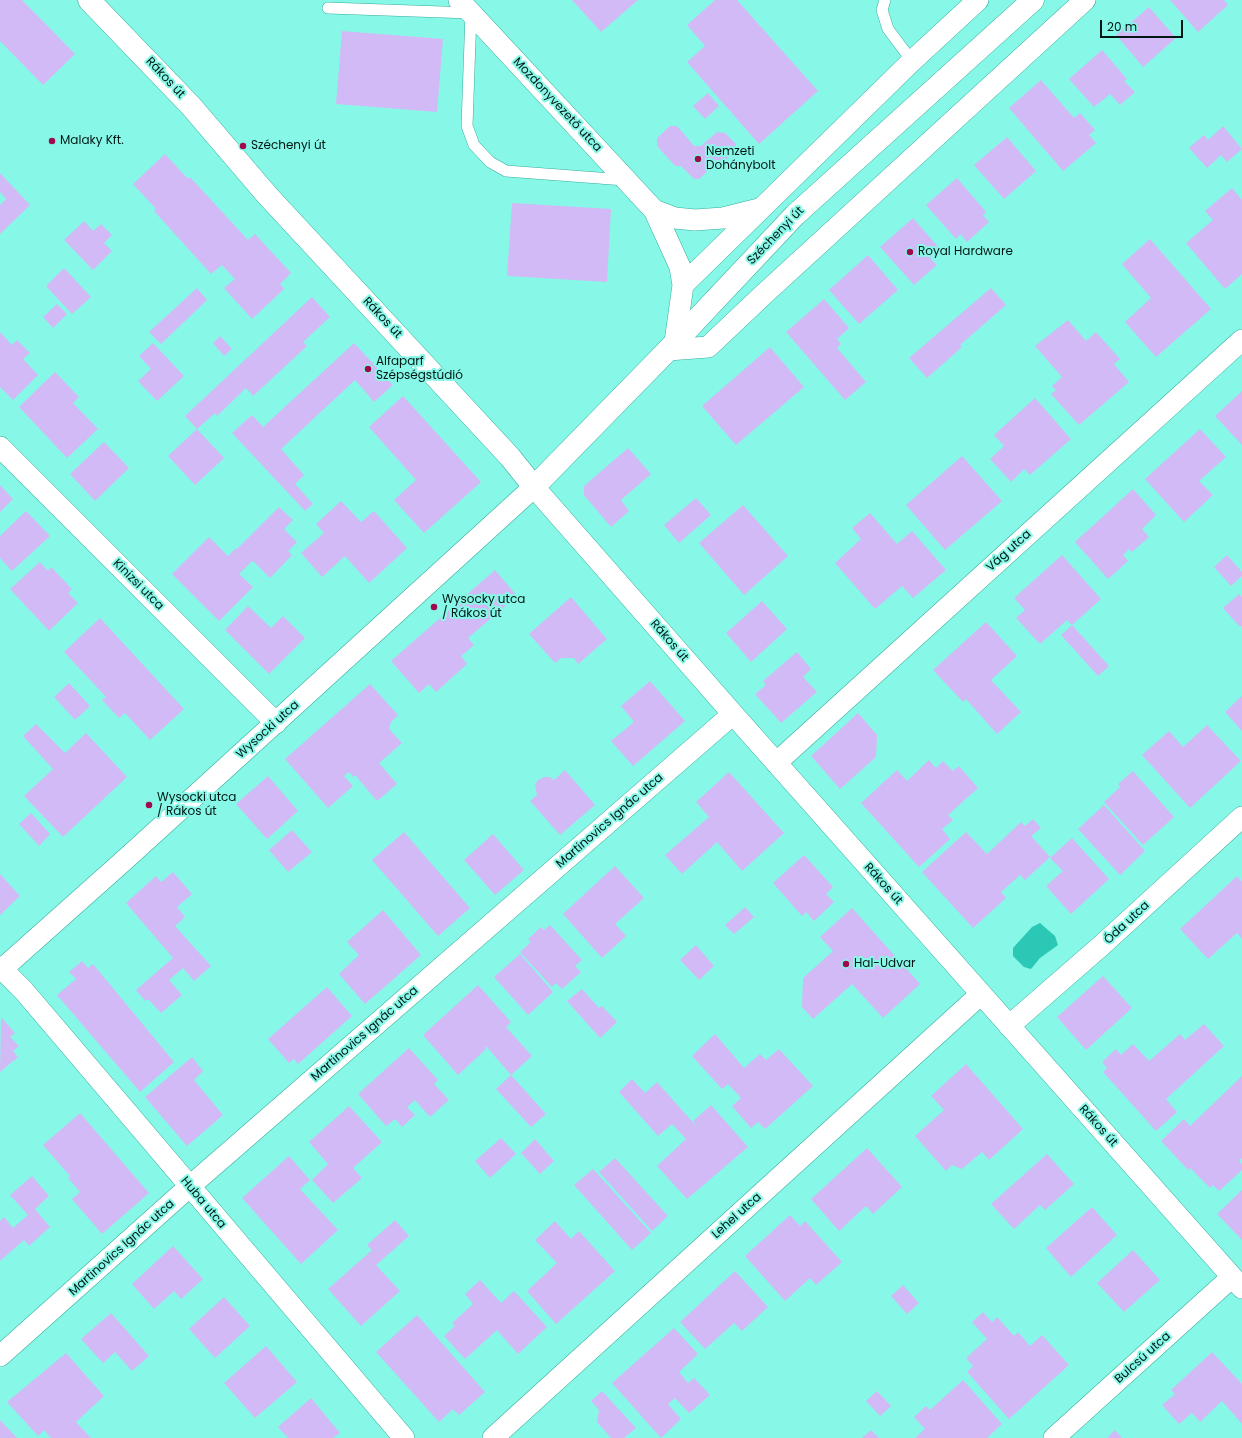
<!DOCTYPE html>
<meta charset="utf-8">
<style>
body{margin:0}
#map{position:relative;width:1242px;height:1438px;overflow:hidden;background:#87f8e7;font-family:Poppins,sans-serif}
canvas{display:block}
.scale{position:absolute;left:1100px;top:20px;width:83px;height:18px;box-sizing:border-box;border:2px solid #001714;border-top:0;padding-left:5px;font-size:12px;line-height:14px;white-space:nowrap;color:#001714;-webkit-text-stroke:3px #87f8e7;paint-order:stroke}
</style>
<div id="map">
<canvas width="1242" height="1438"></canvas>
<div class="scale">20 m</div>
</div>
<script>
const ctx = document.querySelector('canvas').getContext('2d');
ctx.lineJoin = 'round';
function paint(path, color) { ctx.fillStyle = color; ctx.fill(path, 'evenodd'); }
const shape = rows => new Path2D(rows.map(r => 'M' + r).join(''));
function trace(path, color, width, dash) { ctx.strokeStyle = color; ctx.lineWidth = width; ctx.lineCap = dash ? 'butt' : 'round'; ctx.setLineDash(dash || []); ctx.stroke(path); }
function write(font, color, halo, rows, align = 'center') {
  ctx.font = font + ' Poppins,sans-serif'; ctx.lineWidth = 4; ctx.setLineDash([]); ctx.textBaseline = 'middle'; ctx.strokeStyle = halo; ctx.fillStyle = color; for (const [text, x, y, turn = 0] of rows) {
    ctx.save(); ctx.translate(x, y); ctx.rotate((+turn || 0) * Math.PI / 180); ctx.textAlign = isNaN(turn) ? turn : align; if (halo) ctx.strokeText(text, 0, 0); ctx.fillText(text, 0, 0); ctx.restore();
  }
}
const water = shape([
 [1040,923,1055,936,1058,945,1040,958,1031,969,1024,967,1013,956,1013,948,1032,927]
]);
const building = shape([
 [0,0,22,0,75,54,43,85,0,41],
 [572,0,638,0,601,32],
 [715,0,737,0,818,91,759,144,687,62,705,46,687,25],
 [1170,0,1224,0,1228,5,1198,32],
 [1149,7,1176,38,1143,67,1116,35],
 [342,31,443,39,437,112,336,104],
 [1102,50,1127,79,1124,81,1135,92,1120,105,1110,94,1094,107,1069,79],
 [1041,80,1074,118,1080,113,1095,130,1089,135,1096,143,1063,171,1009,108],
 [708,93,719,106,705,119,693,106],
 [670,126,677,126,694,146,701,146,717,132,725,133,736,144,735,152,716,168,711,168,699,179,694,179,681,166,675,166,657,146,657,138],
 [1223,126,1242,149,1227,162,1221,155,1207,168,1189,148,1204,135,1208,140],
 [1007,137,1036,171,1004,199,974,165],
 [165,154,188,179,190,177,248,240,255,234,291,273,280,284,284,289,252,319,224,288,235,279,222,265,211,274,154,211,156,209,133,184],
 [0,173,30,205,0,234,0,205,6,199,0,192],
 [957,178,986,212,983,215,989,222,967,242,960,234,956,239,926,205],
 [1232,188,1242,200,1242,274,1225,289,1186,243,1213,220,1205,211],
 [512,203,611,209,607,282,507,276],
 [913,218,940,249,930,258,937,265,914,285,880,247],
 [84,221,93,231,101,224,112,235,104,243,112,251,93,270,64,240],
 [1150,239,1211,309,1156,357,1125,322,1151,298,1122,264],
 [868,255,898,290,859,324,829,290],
 [64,268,91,297,72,314,46,286],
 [197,288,207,300,161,344,149,332],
 [991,288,1006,305,960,345,962,347,927,378,909,358],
 [312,297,330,317,303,342,307,346,253,396,246,388,217,416,215,413,197,429,185,416],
 [824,299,849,328,837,339,841,344,837,348,866,382,845,400,786,332],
 [57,304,67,314,53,328,43,317],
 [1068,320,1086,341,1096,332,1120,359,1114,364,1129,382,1079,425,1051,394,1056,390,1052,386,1062,377,1035,346],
 [0,332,12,345,17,340,30,353,23,359,38,375,13,400,0,387],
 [220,336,232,349,224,356,213,343],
 [153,343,184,376,157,401,138,381,151,369,139,356],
 [354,343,393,385,374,402,355,380,281,449,304,475,295,484,313,504,305,511,232,433,252,415,263,427],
 [770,347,804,387,736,445,702,406],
 [55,372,79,397,73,403,98,429,67,458,19,407],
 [1242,391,1242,445,1215,416],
 [403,396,481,482,424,533,394,500,416,480,369,427],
 [1035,398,1071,439,1030,475,1024,469,1011,482,990,459,1004,446,994,435],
 [197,429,224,458,195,485,168,456],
 [1200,429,1226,457,1199,481,1213,495,1184,522,1145,479],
 [104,442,129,468,95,501,70,474],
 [628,448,651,474,621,500,629,511,611,527,584,495,584,486],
 [962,456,1002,501,945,550,906,505],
 [0,485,13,499,0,512],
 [1133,489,1156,515,1142,529,1149,537,1132,552,1129,549,1123,555,1128,561,1108,579,1075,542],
 [696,498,711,515,679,543,664,525],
 [341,501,361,522,374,511,407,548,369,583,345,556,322,577,301,553,324,533,316,524],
 [743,505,788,556,744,595,699,543],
 [279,507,293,520,284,529,297,542,288,551,292,555,270,578,253,561,251,562,239,574,253,587,219,621,172,574,209,537,228,556,236,548,237,549],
 [26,511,50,536,12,571,0,558,0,536],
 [870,513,897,544,912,531,946,570,913,598,902,586,875,609,835,563,861,539,852,528],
 [1062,555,1101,599,1072,625,1109,666,1098,676,1061,635,1072,625,1067,620,1040,644,1016,618,1025,610,1014,598],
 [1227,555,1242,572,1242,576,1231,586,1214,567],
 [40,562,48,571,51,567,72,589,68,593,78,603,49,631,10,589],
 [495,570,517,596,468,638,474,645,461,656,467,664,436,692,429,684,419,693,391,661],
 [1239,594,1242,597,1242,626,1240,627,1223,608],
 [571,597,607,639,578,664,574,658,561,658,555,663,529,634],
 [762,601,787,629,751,662,726,633],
 [248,606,271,628,283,616,305,638,269,674,225,630],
 [100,618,184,709,150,740,125,713,119,718,102,700,106,697,64,652],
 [986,622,1017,656,991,680,1021,712,997,734,966,699,963,702,933,670],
 [797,652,811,669,803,677,817,692,781,723,755,694,766,685,763,681],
 [650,681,685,721,633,766,611,741,634,722,621,706],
 [69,683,90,706,75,720,54,697],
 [370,684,398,715,391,722,389,729,402,743,379,763,397,784,377,801,355,775,353,777,349,772,344,776,353,786,328,808,285,759],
 [1242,696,1242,731,1225,712],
 [858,713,877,735,876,757,840,789,811,756],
 [36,724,65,753,86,733,127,777,63,837,24,796,53,769,23,736],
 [1207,725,1241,761,1190,808,1142,755,1169,731,1183,747],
 [929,760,936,768,943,761,953,771,959,766,978,788,948,815,953,820,942,829,950,839,919,867,861,803,897,770,907,781],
 [565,770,595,805,560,835,530,801,537,795,535,785,538,780,544,777,550,777,554,780],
 [1133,771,1174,817,1143,845,1104,802,1120,787,1118,784],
 [729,772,784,833,742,871,717,842,682,874,665,855,709,817,696,802],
 [268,776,298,811,267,839,236,804],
 [1104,805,1145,851,1120,875,1078,829],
 [31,813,50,834,39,846,19,824],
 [1033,819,1041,828,1031,836,1050,857,1025,880,1020,875,1001,892,1006,898,973,928,922,872,966,832,987,854,1021,822,1025,826],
 [292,830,312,852,288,872,269,850],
 [404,832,470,908,438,936,372,860],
 [493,834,524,870,495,895,464,860],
 [1072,838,1109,879,1071,914,1046,886,1063,871,1050,858],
 [804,855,833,887,826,894,834,902,814,921,806,912,802,916,773,883],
 [615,866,644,898,615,924,626,936,602,958,563,914],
 [173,872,192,894,177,907,185,917,175,926,211,966,194,981,183,968,169,980,182,995,161,1013,148,999,145,1001,136,990,173,958,126,903,156,876,161,882],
 [0,874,20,896,0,915],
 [1237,876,1242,882,1242,939,1237,933,1208,959,1180,929],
 [745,907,754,917,734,934,725,925],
 [852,908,920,984,883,1018,852,984,813,1019,802,1007,803,978,833,951,820,937],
 [383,910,421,955,365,1004,339,974,359,955,347,942],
 [550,925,582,960,575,966,581,972,562,989,556,983,552,987,520,952,531,942,528,939,541,927,544,930],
 [696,945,714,966,699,980,680,960],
 [520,954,553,992,528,1015,494,977],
 [82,961,88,968,93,964,174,1062,140,1092,57,995,76,979,69,972],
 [1103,976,1132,1008,1086,1050,1057,1017],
 [478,985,511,1022,506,1027,532,1056,511,1075,485,1045,486,1049,458,1075,423,1035],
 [327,987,352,1016,298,1064,294,1059,289,1063,268,1039],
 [582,989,599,1008,602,1006,617,1022,600,1038,567,1001],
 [1,1017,15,1033,10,1037,19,1046,13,1051,18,1057,0,1072],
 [1204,1024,1224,1046,1166,1099,1177,1112,1156,1131,1103,1072,1107,1068,1102,1062,1116,1049,1121,1055,1133,1044,1149,1061,1180,1034,1185,1040],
 [715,1034,744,1068,760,1054,766,1060,779,1049,813,1086,765,1129,758,1122,751,1128,732,1106,741,1098,728,1084,722,1089,692,1056],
 [409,1048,438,1080,434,1084,449,1100,430,1117,415,1100,407,1107,415,1115,402,1127,395,1119,386,1126,358,1094],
 [192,1057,203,1071,194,1080,223,1115,187,1146,145,1097],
 [966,1064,1023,1129,989,1160,982,1152,962,1169,952,1165,946,1171,915,1136,944,1110,931,1096],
 [511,1075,546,1114,531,1127,496,1089],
 [1242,1076,1242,1158,1239,1161,1242,1164,1242,1170,1219,1191,1213,1185,1210,1188,1190,1168,1188,1170,1161,1141,1184,1119,1190,1126],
 [632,1079,645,1093,657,1082,698,1128,693,1121,711,1105,748,1147,687,1199,657,1166,686,1139,672,1124,658,1136,619,1092],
 [349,1106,382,1142,353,1168,362,1178,333,1203,312,1180,328,1164,309,1142],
 [80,1113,149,1193,102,1234,72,1199,80,1192,68,1178,70,1176,43,1145],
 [501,1138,516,1154,490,1178,475,1161],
 [535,1139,554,1161,540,1174,521,1153],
 [867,1148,902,1187,873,1214,866,1206,839,1231,811,1199],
 [1047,1154,1074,1184,1045,1210,1040,1205,1014,1229,991,1204],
 [289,1156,310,1180,300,1189,338,1230,301,1264,242,1198],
 [615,1158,668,1216,652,1231,599,1172],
 [593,1169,651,1233,632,1250,574,1185],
 [32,1176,49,1196,35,1209,50,1227,29,1246,24,1240,0,1261,0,1221,4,1217,13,1228,28,1215,10,1195],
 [1242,1190,1242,1240,1217,1214],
 [1092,1207,1117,1235,1071,1277,1046,1248],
 [790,1215,800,1226,805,1221,842,1262,816,1285,810,1278,785,1301,745,1256],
 [395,1220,409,1236,376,1265,400,1291,361,1326,328,1289,372,1250,367,1245],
 [555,1221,571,1239,579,1231,615,1271,556,1324,527,1291,557,1263,535,1240],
 [173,1246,203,1279,181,1299,174,1291,154,1309,132,1284],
 [1133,1250,1160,1280,1124,1312,1097,1283],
 [735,1271,768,1307,742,1331,734,1323,705,1349,680,1322],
 [480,1280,501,1303,514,1291,547,1327,518,1354,497,1330,465,1359,444,1336,455,1326,452,1323,473,1304,465,1294],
 [903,1285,919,1303,907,1314,891,1296],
 [224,1297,250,1326,215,1358,189,1329],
 [983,1312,992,1322,997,1317,1014,1336,1018,1332,1030,1346,1042,1335,1069,1365,1009,1419,967,1372,973,1366,966,1358,987,1339,972,1322],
 [111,1313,149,1356,132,1371,115,1352,103,1363,81,1339],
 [417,1315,485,1392,459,1415,453,1409,439,1422,376,1352],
 [674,1328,698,1354,679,1372,688,1383,694,1378,710,1395,689,1413,675,1398,668,1404,681,1419,661,1438,612,1383],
 [266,1346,297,1382,255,1418,224,1383],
 [1212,1352,1242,1384,1242,1424,1222,1401,1200,1422,1192,1413,1179,1424,1162,1405,1175,1394,1171,1390],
 [66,1353,104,1396,76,1422,91,1438,51,1438,44,1430,38,1436,7,1402],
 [963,1380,1002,1424,987,1438,915,1438,925,1429,914,1417,926,1406,930,1410],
 [602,1391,636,1428,624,1438,611,1438,597,1422,599,1410,591,1401],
 [877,1391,891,1406,880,1416,866,1401],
 [311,1398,340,1433,333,1438,288,1438,278,1427],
 [0,1420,17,1438,0,1438],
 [871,1430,879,1438,862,1438],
 [1115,1430,1122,1438,1107,1438]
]);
const lane = shape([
 [885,0,882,10,888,29,912,61],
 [328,8,471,13,467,126,474,145,490,162,506,171,625,180]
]);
const street = shape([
 [459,0,654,210,680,267,683,285,675,342],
 [654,210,675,218,695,220,723,218,759,209],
 [683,285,912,61,978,0],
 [668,350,708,347,763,295,1085,0],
 [0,447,276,723],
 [776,763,1242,340],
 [0,967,24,991,404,1438],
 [0,971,129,856,534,487,733,714,1242,1288],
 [1009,1026,1102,945,1242,817],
 [0,1356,189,1187,733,714],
 [493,1438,981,994],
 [1054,1438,1232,1277]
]);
const secondary = shape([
 [89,0,191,106,267,195,510,457,534,487,668,350,795,215,1033,0]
]);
const markers = [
 [52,141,4,"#a0094e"],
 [243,146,4,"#a0094e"],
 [698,159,4,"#a0094e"],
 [910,252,4,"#a0094e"],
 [368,369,4,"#a0094e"],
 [434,607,4,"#a0094e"],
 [149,805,4,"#a0094e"],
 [846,964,4,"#a0094e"]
];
const streetNames = [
 ["Rákos út",165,78,47],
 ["Mozdonyvezető utca",557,105,47],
 ["Széchenyi út",776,236,-46],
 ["Rákos út",382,318,47],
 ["Vág utca",1009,551,-42],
 ["Kinizsi utca",138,585,45],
 ["Rákos út",669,641,49],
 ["Wysocki utca",268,730,-42],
 ["Martinovics Ignác utca",610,821,-41],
 ["Rákos út",883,884,48],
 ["Óda utca",1127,923,-43],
 ["Martinovics Ignác utca",365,1034,-41],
 ["Rákos út",1098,1126,48],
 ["Huba utca",203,1203,50],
 ["Lehel utca",737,1216,-42],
 ["Martinovics Ignác utca",122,1248,-42],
 ["Bulcsú utca",1143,1358,-42]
];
const poiNames = [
 ["Malaky Kft.",60,141],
 ["Széchenyi út",251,146],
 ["Nemzeti",706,152],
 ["Dohánybolt",706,166],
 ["Royal Hardware",918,252],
 ["Alfaparf",376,362],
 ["Szépségstúdió",376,376],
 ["Wysocky utca",442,600],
 ["/ Rákos út",442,614],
 ["Wysocki utca",157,798],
 ["/ Rákos út",157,812],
 ["Hal-Udvar",854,964]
];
paint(water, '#2ac8b5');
paint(building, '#d2baf6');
trace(lane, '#33ad9d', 12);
trace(street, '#33ad9d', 22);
trace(secondary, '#33ad9d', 23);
trace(lane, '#fff', 11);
trace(street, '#fff', 21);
trace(secondary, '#fff', 22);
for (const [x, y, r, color] of markers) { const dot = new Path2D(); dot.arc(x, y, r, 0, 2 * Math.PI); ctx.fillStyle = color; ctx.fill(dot); trace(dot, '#87f8e7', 1.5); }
write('12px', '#001714', '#87f8e7', streetNames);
write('12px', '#001714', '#87f8e7', poiNames, 'left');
</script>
